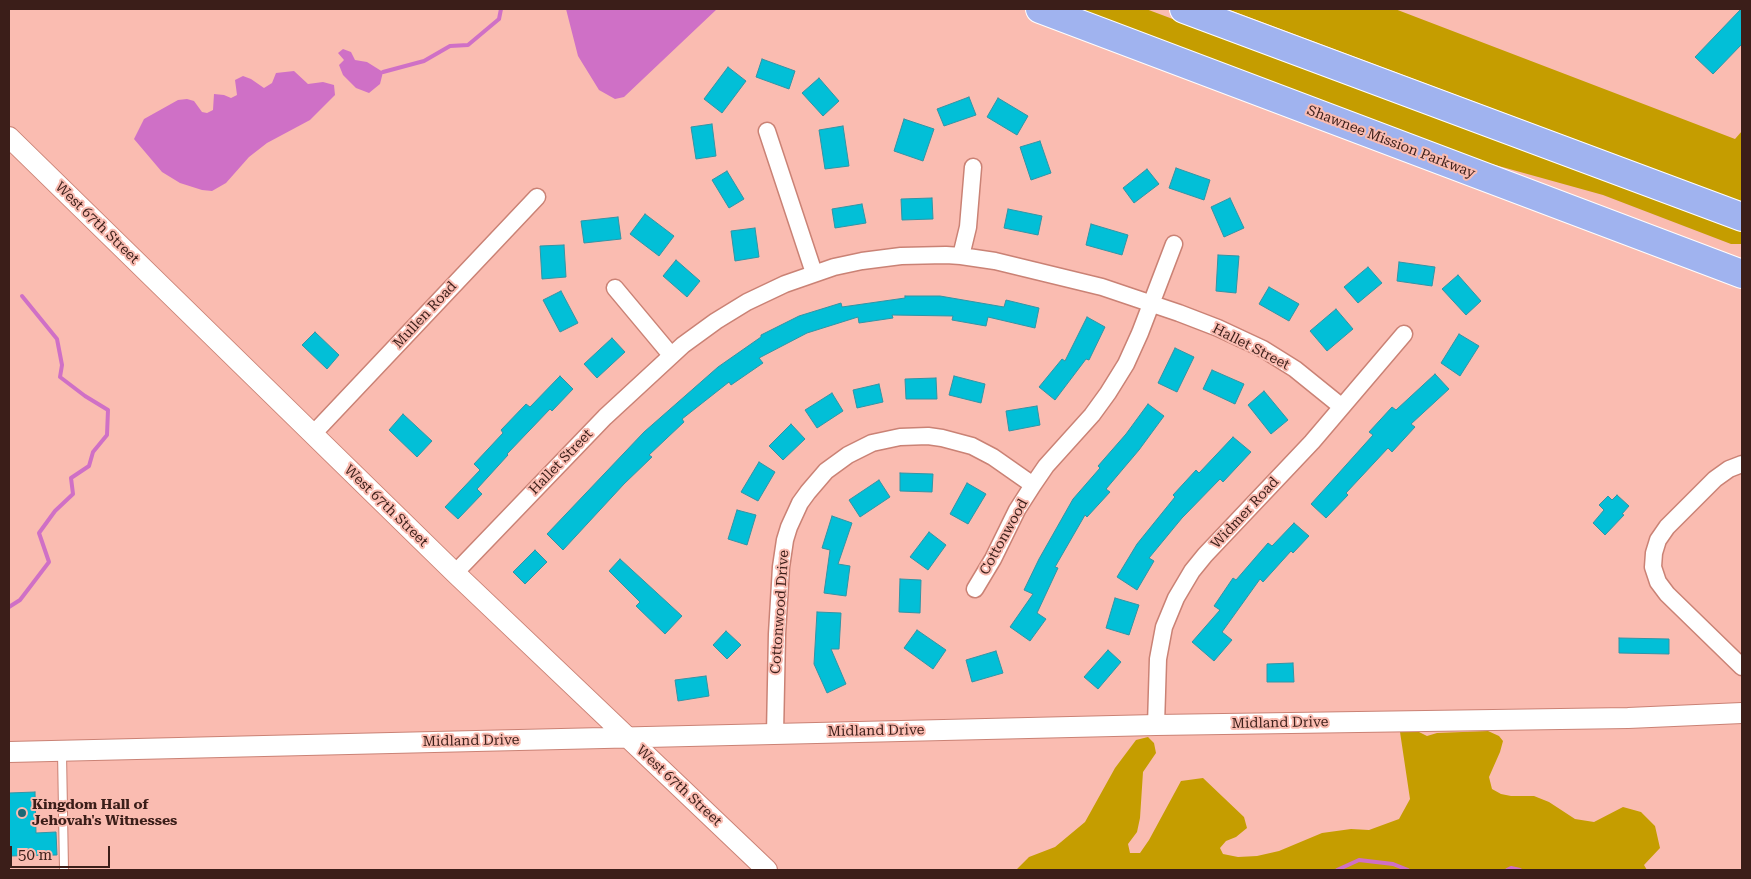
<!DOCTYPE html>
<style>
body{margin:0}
#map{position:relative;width:1751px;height:879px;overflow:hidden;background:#fabcb1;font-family:"Roboto Serif",serif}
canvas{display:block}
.frame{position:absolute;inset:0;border:10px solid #3b1e19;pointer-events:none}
.scale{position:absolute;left:10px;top:846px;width:100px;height:22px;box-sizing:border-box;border:2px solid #3b1e19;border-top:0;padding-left:6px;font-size:15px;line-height:18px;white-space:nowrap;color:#3b1e19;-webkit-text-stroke:4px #fabcb1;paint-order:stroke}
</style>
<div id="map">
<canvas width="1751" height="879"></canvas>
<div class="frame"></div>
<div class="scale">50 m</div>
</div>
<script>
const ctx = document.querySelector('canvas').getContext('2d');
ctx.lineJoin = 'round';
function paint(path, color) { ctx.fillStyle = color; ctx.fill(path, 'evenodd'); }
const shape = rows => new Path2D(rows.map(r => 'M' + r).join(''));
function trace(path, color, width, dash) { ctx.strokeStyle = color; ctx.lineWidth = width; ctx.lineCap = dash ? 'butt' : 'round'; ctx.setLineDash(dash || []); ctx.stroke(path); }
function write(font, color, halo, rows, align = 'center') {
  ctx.font = font + ' "Roboto Serif",serif'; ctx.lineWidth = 4; ctx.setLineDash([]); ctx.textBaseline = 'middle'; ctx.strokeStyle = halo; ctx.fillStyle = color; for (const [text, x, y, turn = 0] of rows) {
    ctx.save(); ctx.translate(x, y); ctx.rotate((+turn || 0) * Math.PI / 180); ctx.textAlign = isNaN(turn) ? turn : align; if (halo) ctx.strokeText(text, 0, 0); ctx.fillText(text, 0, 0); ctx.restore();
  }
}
const green = shape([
 [1074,9,1146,9,1742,232,1742,244,1731,244,1603,195,1477,160],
 [1227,9,1395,9,1735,139,1742,131,1742,202],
 [1415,730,1427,736,1437,733,1488,731,1499,736,1503,741,1500,752,1489,777,1492,789,1501,794,1511,796,1534,796,1549,802,1575,819,1594,822,1623,807,1641,812,1655,826,1660,848,1644,865,1647,870,1016,870,1029,857,1055,847,1085,822,1115,768,1136,740,1148,737,1154,743,1156,753,1143,772,1140,818,1137,832,1128,844,1130,853,1140,853,1149,840,1181,781,1203,778,1244,817,1247,828,1236,837,1226,841,1220,848,1223,854,1238,857,1257,856,1279,851,1322,833,1351,829,1369,830,1399,819,1410,799,1400,732]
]);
const water = shape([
 [566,9,717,9,624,97,615,99,599,90,578,56],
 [343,49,351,52,355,60,367,62,383,72,380,84,369,93,356,88,343,75,339,65,344,60,338,53],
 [294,71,308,84,323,82,334,85,335,95,310,120,267,143,249,157,226,183,212,191,202,190,180,183,162,172,134,139,144,119,178,100,187,99,194,101,202,112,207,113,213,110,214,94,224,95,231,98,237,95,235,80,243,76,251,79,264,88,272,83,276,73]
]);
const stream = shape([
 [383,72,424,61,450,46,468,45,499,19,501,9],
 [9,607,20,600,49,562,39,533,55,511,73,494,71,478,89,466,93,452,107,435,108,410,85,396,60,377,62,365,57,339,22,296],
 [1337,870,1359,860,1393,864,1408,870],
 [1507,870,1511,868,1520,870]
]);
const building = shape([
 [1741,9,1742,44,1713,74,1695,57,1741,9],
 [762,59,795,71,789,89,756,77,762,59],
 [728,67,746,81,722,113,704,99,728,67],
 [819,78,839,101,823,116,802,93,819,78],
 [969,97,976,115,944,126,937,109,969,97],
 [998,98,1028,116,1017,135,987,117,998,98],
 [904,119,934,129,923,161,894,151,904,119],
 [712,124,716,156,696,159,691,127,712,124],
 [843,126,849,166,825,169,819,130,843,126],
 [1040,141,1051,173,1031,180,1020,147,1040,141],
 [1176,168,1210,180,1204,200,1169,188,1176,168],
 [1147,169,1159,184,1134,203,1123,188,1147,169],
 [727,171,744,199,729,208,712,180,727,171],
 [932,198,933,219,902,220,901,199,932,198],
 [1230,198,1244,228,1224,237,1211,207,1230,198],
 [862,204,866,223,835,228,832,209,862,204],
 [1008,209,1042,216,1038,235,1004,228,1008,209],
 [645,214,674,236,659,256,630,234,645,214],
 [618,217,621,239,584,243,581,221,618,217],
 [1091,224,1128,235,1122,255,1086,245,1091,224],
 [755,228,759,257,735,261,731,231,755,228],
 [564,245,566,277,542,279,540,246,564,245],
 [1218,255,1239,256,1236,293,1216,291,1218,255],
 [676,260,700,281,687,297,663,276,676,260],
 [1399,262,1435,267,1432,286,1397,281,1399,262],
 [1368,267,1382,283,1358,303,1344,287,1368,267],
 [1458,275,1481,301,1466,315,1442,289,1458,275],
 [1269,287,1299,304,1289,321,1259,304,1269,287],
 [561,291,578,323,560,332,543,300,561,291],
 [905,296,940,296,1004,307,1006,300,1039,308,1035,328,988,317,986,326,952,320,953,316,892,315,893,318,859,323,858,317,807,333,759,358,763,363,731,385,729,382,682,419,684,422,649,455,652,457,624,484,563,550,547,534,644,432,718,367,761,337,761,335,799,316,841,303,842,307,905,298,905,296],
 [1336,309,1353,329,1327,351,1310,331,1336,309],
 [1087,317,1105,327,1089,360,1086,359,1055,400,1039,387,1062,359,1065,361,1087,317],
 [315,332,339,355,327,369,302,345,315,332],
 [1459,334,1479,346,1460,376,1441,363,1459,334],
 [612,338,625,352,597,378,584,364,612,338],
 [1175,348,1194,357,1177,392,1158,383,1175,348],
 [1212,370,1244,384,1235,404,1203,389,1212,370],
 [1435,374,1449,389,1411,424,1415,427,1392,452,1388,448,1346,493,1348,495,1326,518,1311,504,1373,435,1369,432,1392,407,1396,410,1435,374],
 [560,376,573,389,552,411,550,409,507,454,508,455,477,489,482,494,458,519,445,507,480,470,474,464,503,433,501,430,526,404,530,407,560,376],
 [954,376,985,384,981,403,949,395,954,376],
 [936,378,937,399,906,399,905,379,936,378],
 [879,384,883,402,857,408,853,390,879,384],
 [1264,391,1288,420,1271,434,1248,405,1264,391],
 [832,393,843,411,817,428,805,410,832,393],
 [1148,404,1164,416,1139,450,1106,489,1110,492,1087,517,1085,515,1055,567,1058,568,1037,613,1046,619,1030,641,1010,627,1033,594,1024,590,1039,559,1073,499,1100,468,1098,466,1126,434,1148,404],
 [1037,406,1040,425,1009,431,1006,411,1037,406],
 [403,414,432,441,417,457,389,430,403,414],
 [791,424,805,439,783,460,769,446,791,424],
 [1233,437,1251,452,1223,482,1220,479,1182,518,1149,558,1154,561,1137,590,1117,577,1137,544,1175,497,1173,495,1196,470,1199,473,1233,437],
 [759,462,775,472,758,501,741,492,759,462],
 [900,473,933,474,932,492,900,491,900,473],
 [879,480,890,497,860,517,849,500,879,480],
 [967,483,986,494,968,524,950,514,967,483],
 [1617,495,1629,506,1622,514,1624,515,1605,535,1593,523,1604,510,1599,505,1608,496,1612,500,1617,495],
 [737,510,756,515,747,545,728,539,737,510],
 [832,516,852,523,838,564,850,566,846,596,824,593,830,550,822,548,832,516],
 [1294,523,1309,536,1293,553,1291,551,1263,582,1260,579,1222,632,1232,640,1214,661,1192,642,1220,610,1214,606,1233,578,1236,580,1268,543,1272,546,1294,523],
 [929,532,946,545,928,570,910,557,929,532],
 [535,550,547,562,525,584,513,572,535,550],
 [620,559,682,616,665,634,636,606,640,602,609,571,620,559],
 [900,579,921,580,920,613,899,612,900,579],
 [1115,598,1139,605,1129,635,1106,628,1115,598],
 [817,612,841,613,839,649,831,649,846,684,827,693,814,664,817,612],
 [917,630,946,650,933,669,904,648,917,630],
 [726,631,741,645,727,659,713,645,726,631],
 [1619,638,1669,639,1669,654,1619,653,1619,638],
 [1108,650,1121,662,1098,689,1084,677,1108,650],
 [996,651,1003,673,972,682,966,660,996,651],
 [1293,663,1294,682,1267,682,1267,664,1293,663],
 [706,676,709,696,678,701,675,680,706,676],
 [35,792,36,833,56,832,57,855,9,856,9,793,35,792]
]);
const service = shape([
 [62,752,64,870]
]);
const minor = shape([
 [767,131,814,273],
 [961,256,968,227,973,167],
 [615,288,671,355],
 [313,434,537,197],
 [1742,464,1729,469,1715,479,1667,527,1658,540,1654,553,1653,567,1658,582,1667,594,1742,667],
 [455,573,605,417,683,345,716,321,747,302,785,284,834,267,862,261,901,256,946,255,961,256,995,261,1102,287,1179,313,1218,328,1263,349,1295,369,1342,407],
 [975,589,993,559,1017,510,1033,485,1046,466,1092,415,1108,393,1126,364,1140,333,1174,244],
 [1156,725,1158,659,1164,627,1176,598,1192,571,1205,555,1312,442,1404,334],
 [775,734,777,634,781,567,785,540,789,527,800,503,808,492,826,471,848,455,872,443,900,437,928,436,942,438,972,446,993,457,1033,485]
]);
const tertiary = shape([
 [9,137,455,573,767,870],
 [9,752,1156,725,1628,718,1742,713]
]);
const motorway = shape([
 [1040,9,1742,274],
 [1184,9,1742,217]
]);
const markers = [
 [22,813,5,"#1e6874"]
];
const streetNames = [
 ["Shawnee Mission Parkway",1391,142,21],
 ["West 67th Street",97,223,44],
 ["Mullen Road",425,315,-47],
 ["Hallet Street",1251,347,27],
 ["Hallet Street",561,462,-46],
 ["West 67th Street",386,506,44],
 ["Widmer Road",1245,513,-47],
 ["Cottonwood",1004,537,-61],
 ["Cottonwood Drive",780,612,-86],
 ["Midland Drive",1280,723,-1],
 ["Midland Drive",876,731,-1],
 ["Midland Drive",471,741,-1],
 ["West 67th Street",679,786,43]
];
const poiNames = [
 ["Kingdom Hall of",32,805],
 ["Jehovah's Witnesses",32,821]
];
paint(green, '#c59d00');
paint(water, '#cf70c6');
trace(stream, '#cf70c6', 4);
paint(building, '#02bfd7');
trace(building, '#3294a5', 1);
trace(service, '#ca8275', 10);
trace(minor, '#ca8275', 19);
trace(tertiary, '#ca8275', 22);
trace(motorway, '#fff', 30);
trace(service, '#fff', 8);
trace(minor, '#fff', 16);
trace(tertiary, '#fff', 20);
trace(motorway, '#a0b3ef', 28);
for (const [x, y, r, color] of markers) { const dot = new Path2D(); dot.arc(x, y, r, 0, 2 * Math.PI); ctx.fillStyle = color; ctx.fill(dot); trace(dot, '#fabcb1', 2); }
write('14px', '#3b1e19', '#fabcb1', streetNames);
write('bold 14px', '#3b1e19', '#fabcb1', poiNames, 'left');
</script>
